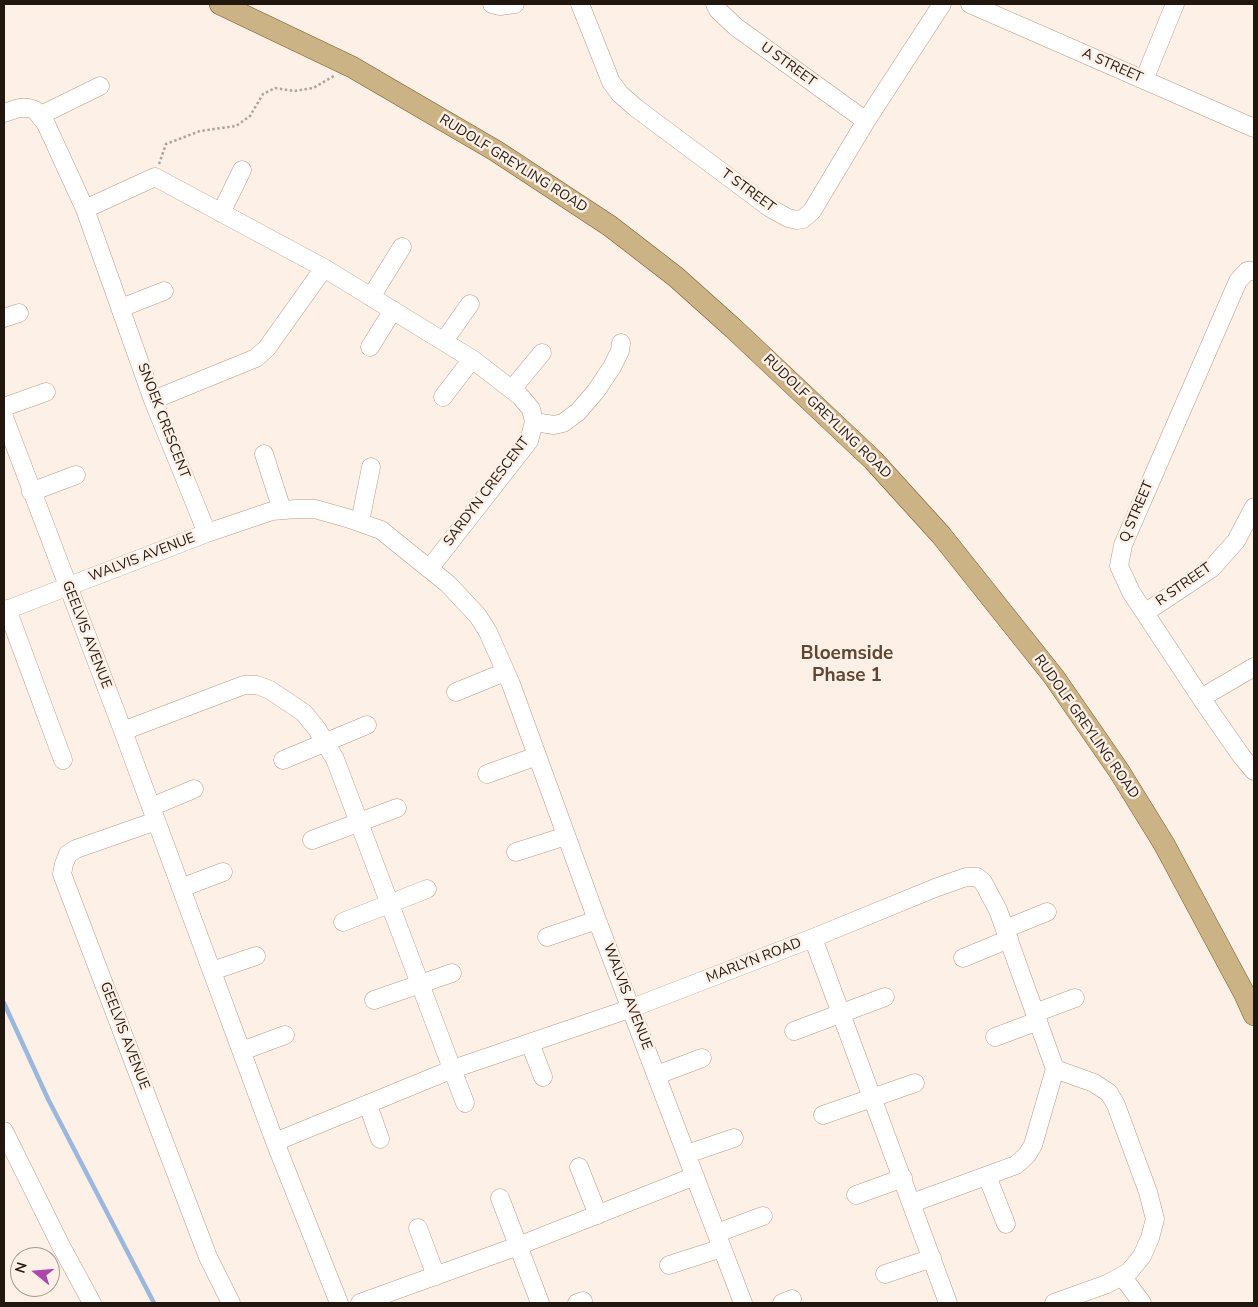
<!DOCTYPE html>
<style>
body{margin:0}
#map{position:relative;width:1258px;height:1307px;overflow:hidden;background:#fdf0e7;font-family:"Nunito Sans",sans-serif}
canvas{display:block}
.frame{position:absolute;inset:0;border:5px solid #22170f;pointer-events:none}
.north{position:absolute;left:10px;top:1247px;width:50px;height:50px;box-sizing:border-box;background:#fdf0e7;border:1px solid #a59991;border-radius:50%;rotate:287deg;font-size:14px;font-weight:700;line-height:20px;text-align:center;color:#22170f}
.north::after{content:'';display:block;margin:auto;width:18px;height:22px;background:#ac47ab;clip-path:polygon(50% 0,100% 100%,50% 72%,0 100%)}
</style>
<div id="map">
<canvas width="1258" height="1307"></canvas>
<div class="frame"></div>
<div class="north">N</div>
</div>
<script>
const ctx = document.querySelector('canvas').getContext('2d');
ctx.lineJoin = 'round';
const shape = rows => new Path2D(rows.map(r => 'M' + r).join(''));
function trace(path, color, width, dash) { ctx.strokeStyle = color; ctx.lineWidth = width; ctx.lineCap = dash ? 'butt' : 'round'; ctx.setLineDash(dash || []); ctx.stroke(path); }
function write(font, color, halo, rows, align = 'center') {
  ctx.font = font + ' "Nunito Sans",sans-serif'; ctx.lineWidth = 5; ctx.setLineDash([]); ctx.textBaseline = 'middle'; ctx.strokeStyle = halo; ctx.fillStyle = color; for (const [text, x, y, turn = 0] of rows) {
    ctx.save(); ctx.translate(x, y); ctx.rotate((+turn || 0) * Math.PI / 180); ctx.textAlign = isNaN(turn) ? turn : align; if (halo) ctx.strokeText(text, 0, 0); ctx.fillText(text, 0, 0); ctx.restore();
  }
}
const stream = shape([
 [4,1003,48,1099,154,1303]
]);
const path = shape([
 [159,164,166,144,200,131,236,126,250,116,263,94,275,88,294,91,313,88,334,76]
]);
const minor = shape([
 [492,4,500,6,515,4],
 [580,4,611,82,620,94,636,108,770,208,788,218,797,220,803,219,812,211,866,121,942,4],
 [715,4,718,10,736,27,866,121],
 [970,4,1254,128],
 [1144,80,1175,4],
 [4,113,19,108,29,108,35,110,46,124,85,209,153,400,207,533],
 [41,115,100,86],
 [85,209,155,177,324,268,472,359,520,396,531,409,534,422,529,441,429,569],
 [221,213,242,170],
 [1254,271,1247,271,1238,281,1123,545,1119,566,1131,592,1201,698,1242,757,1254,771],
 [371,297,402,247],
 [121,308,164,291],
 [4,318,19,313],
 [444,341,470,304],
 [370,347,393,310],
 [512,389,542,353],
 [443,397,472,359],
 [153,400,256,358,267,348,324,268],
 [4,407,46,392],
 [4,417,123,731,275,1142,339,1303],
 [534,422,554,425,563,423,578,412,596,391,612,367,620,351,621,343],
 [264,454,282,510],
 [31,492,76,475],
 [360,522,371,467],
 [7,609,63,760],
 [4,611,207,533,272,511,296,509,315,509,347,518,381,530,448,584,478,616,488,632,511,684,597,920,743,1303],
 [1146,612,1212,568,1236,541,1254,507],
 [456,692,505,672],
 [1201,698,1254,667],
 [123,731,244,685,257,685,270,690,304,713,317,729,335,759,465,1103],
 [283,760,367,725],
 [487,774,537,756],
 [151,807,194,789],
 [156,821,76,849,68,854,64,864,62,874,208,1257,231,1303],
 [312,840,397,808],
 [516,852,566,836],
 [181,888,223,872],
 [343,922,427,889],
 [1005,929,1047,912],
 [547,937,597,920],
 [813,938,948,1303],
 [963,958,1009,939],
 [212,971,256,956],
 [374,1000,452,973],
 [1035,1013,1075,998],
 [794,1031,885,997],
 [995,1037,1038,1021],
 [530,1043,543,1077],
 [242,1051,285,1035],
 [657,1075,702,1058],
 [368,1105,380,1139],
 [823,1115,915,1083],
 [4,1131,61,1246,92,1303],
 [275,1142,453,1069,632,1008,813,938,935,888,966,877,977,877,983,882,998,910,1055,1069,1033,1145,1027,1155,1016,1165,912,1203],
 [687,1154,734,1138],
 [579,1167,598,1215],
 [987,1176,1006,1224],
 [856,1195,903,1178],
 [500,1198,540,1303],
 [418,1228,436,1276],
 [717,1233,763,1216],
 [669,1265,722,1248],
 [885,1274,932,1258],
 [1122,1276,1142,1303],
 [360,1303,518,1246,695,1176],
 [577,1303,583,1301],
 [782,1303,792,1299],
 [1054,1303,1107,1284,1129,1272,1142,1256,1150,1238,1155,1219,1148,1192,1116,1105,1109,1093,1094,1083,1055,1069]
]);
const major = shape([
 [220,4,352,67,496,151,610,226,676,277,734,329,873,460,941,535,1054,677,1119,771,1164,844,1244,993,1254,1015]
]);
const streetNames = [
 ["U STREET",788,65,36],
 ["A STREET",1112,66,24],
 ["RUDOLF GREYLING ROAD",513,164,32],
 ["T STREET",748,191,36],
 ["RUDOLF GREYLING ROAD",827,417,44],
 ["SNOEK CRESCENT",163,421,69],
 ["SARDYN CRESCENT",487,492,-53],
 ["Q STREET",1137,512,-67],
 ["WALVIS AVENUE",142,558,-21],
 ["R STREET",1184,585,-35],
 ["GEELVIS AVENUE",86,635,69],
 ["RUDOLF GREYLING ROAD",1086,727,55],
 ["MARLYN ROAD",754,961,-21],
 ["WALVIS AVENUE",627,997,69],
 ["GEELVIS AVENUE",124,1036,69]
];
const districtNames = [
 ["Bloemside",847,654],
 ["Phase 1",847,676]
];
trace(stream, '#9cb7de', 4.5);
trace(minor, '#b89a85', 19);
trace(major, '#7a5c28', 22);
trace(path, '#b1a49c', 2.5, [2.5, 2.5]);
trace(minor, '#fff', 18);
trace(major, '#ccb386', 21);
write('14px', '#22170f', '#fdf0e7', streetNames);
write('bold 19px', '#604633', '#fdf0e7', districtNames);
</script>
